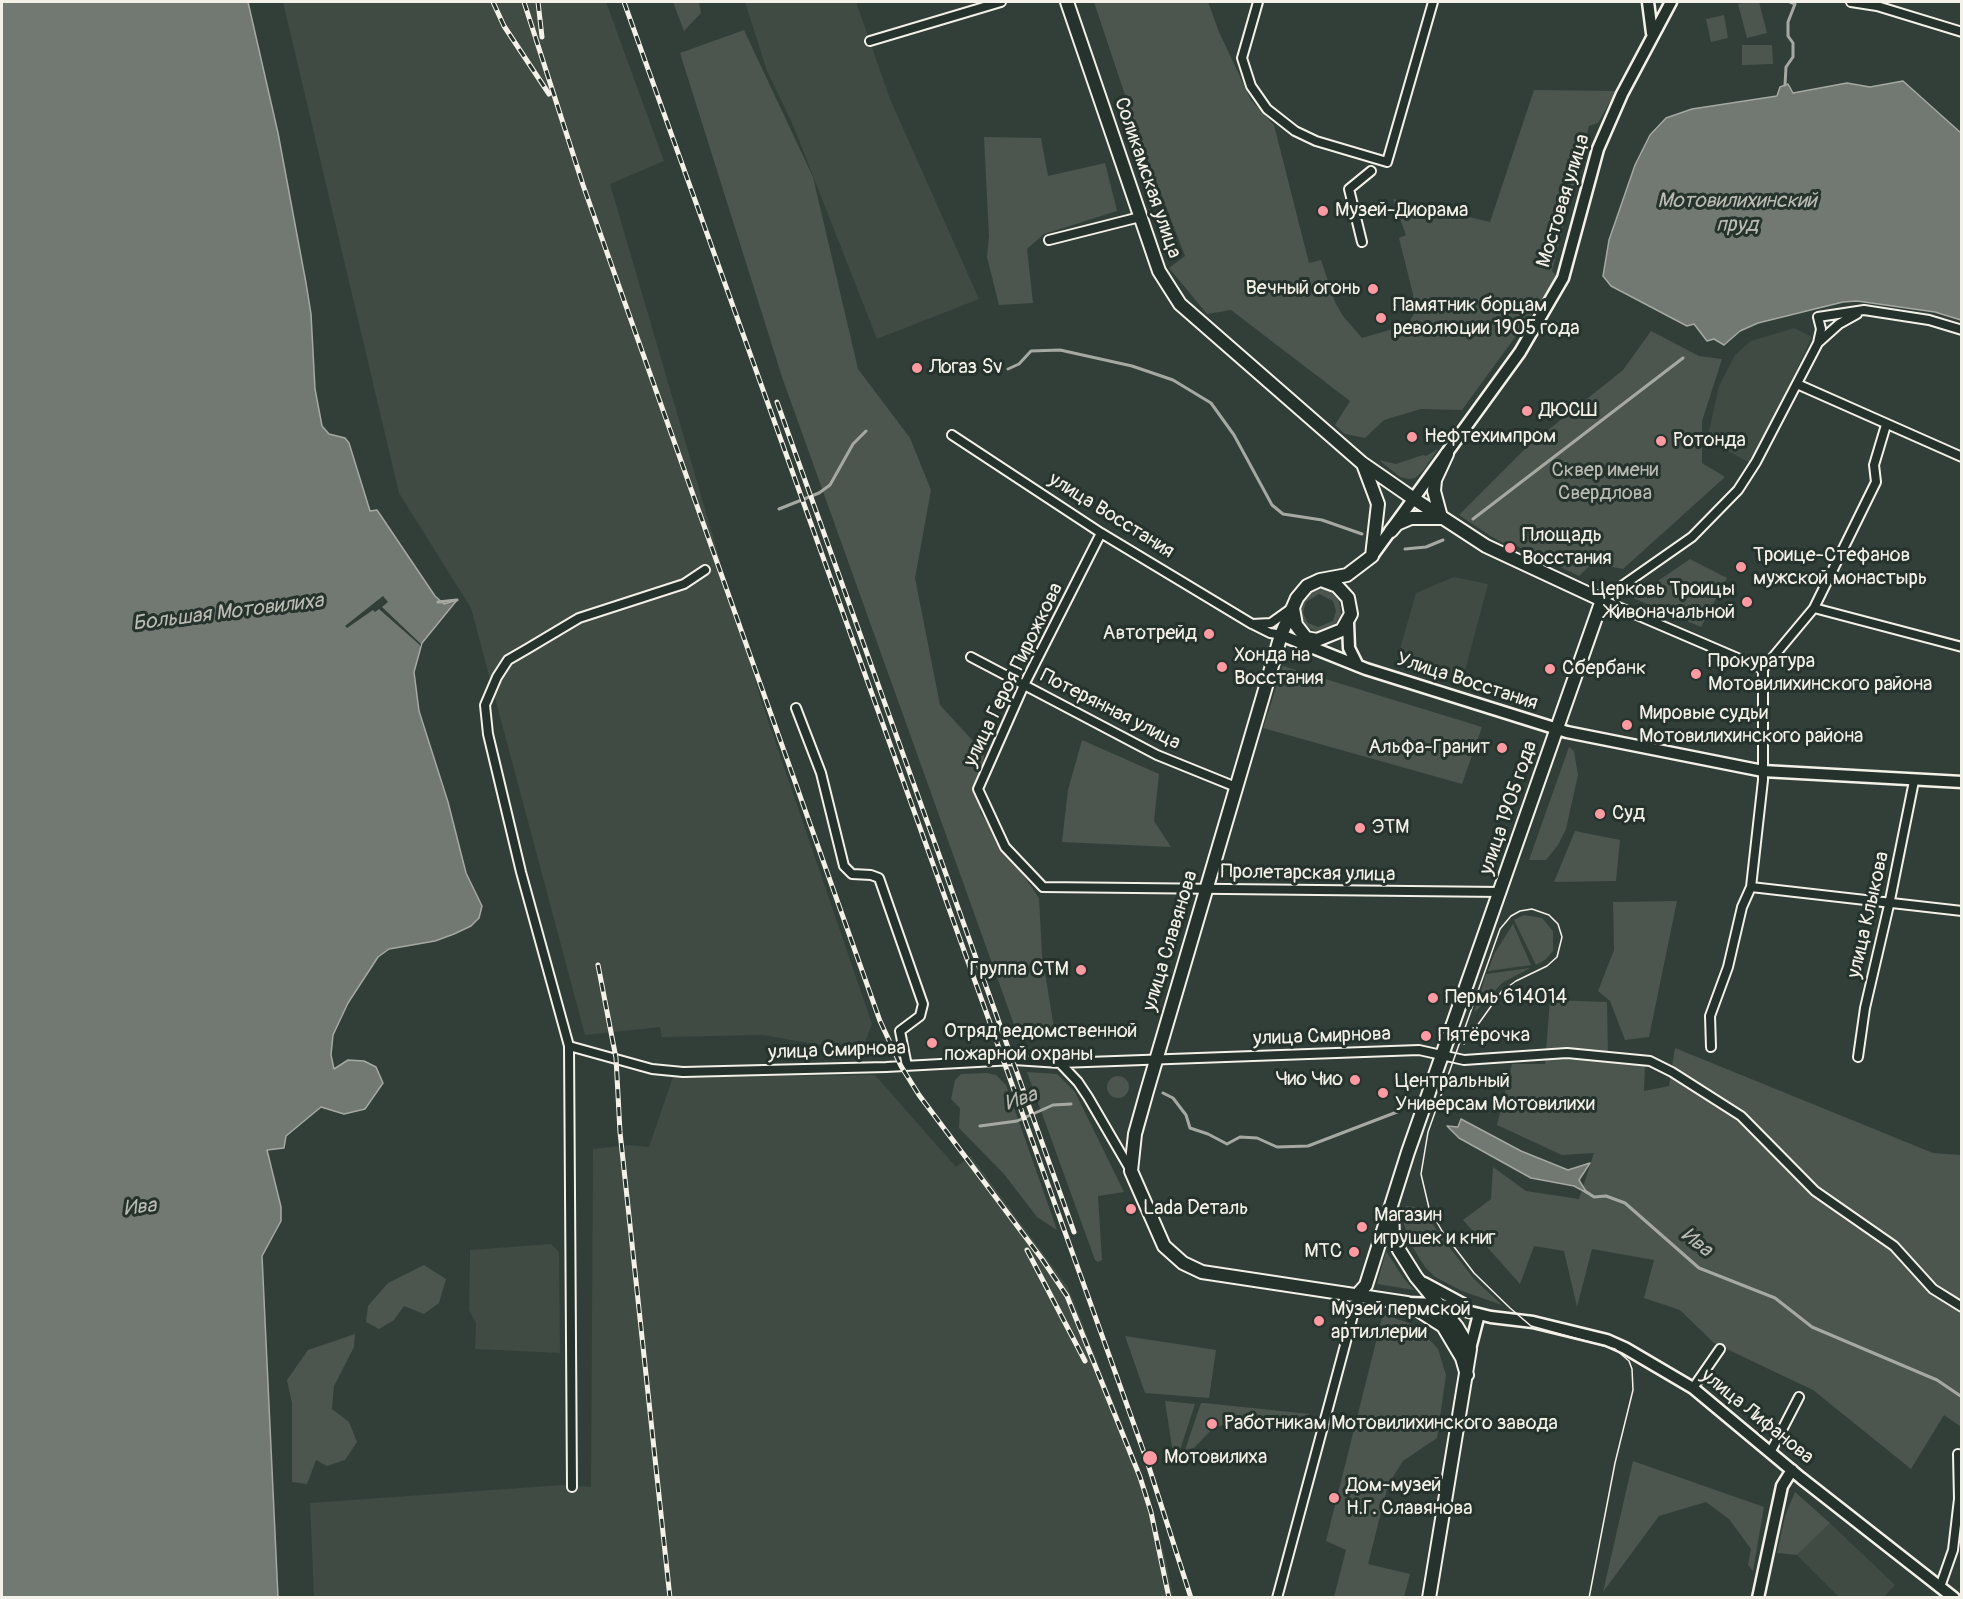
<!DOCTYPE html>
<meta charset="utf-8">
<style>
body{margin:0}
#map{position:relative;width:1963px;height:1599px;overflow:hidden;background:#323e38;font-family:Pangolin,sans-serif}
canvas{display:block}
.frame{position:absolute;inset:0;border:3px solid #f4f1e8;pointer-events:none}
</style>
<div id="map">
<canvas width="1963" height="1599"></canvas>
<div class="frame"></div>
</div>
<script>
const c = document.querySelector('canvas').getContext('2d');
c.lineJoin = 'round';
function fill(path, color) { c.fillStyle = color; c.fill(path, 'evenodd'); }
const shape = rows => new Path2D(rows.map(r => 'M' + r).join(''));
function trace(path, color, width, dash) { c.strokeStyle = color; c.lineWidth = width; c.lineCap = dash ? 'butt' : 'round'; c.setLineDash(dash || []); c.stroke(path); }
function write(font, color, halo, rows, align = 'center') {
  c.font = font + ' Pangolin,sans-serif'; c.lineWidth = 6; c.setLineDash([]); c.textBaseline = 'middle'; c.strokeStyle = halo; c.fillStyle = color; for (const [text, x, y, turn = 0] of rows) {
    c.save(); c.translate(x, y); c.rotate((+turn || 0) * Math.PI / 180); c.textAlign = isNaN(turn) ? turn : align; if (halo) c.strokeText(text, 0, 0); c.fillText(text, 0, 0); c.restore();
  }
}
fill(shape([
 [283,2,606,2,664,161,610,184,760,697,872,1024,861,1052,763,1035,662,1037,660,1027,585,1035,471,608,399,493],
 [745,2,856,2,890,99,979,299,877,339,793,125,767,71],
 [1794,328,1812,337,1752,464,1707,440,1719,386,1735,355,1751,341],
 [1454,577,1488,584,1462,682,1396,663,1416,593],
 [875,1075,956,1167,971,1156,1068,1287,1141,1472,1166,1560,1173,1597,314,1597,310,1503,562,1485,591,1487,593,1149,629,1145,649,1147,673,1077],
 [551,1244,559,1252,560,1353,475,1349,476,1323,469,1310,470,1250],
 [1830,1523,1895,1585,1884,1597,1839,1597,1797,1555]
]), '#404b44');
fill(shape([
 [673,2,699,2,701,13,684,31],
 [1094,2,1208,2,1219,32,1251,100,1274,125,1309,263,1321,260,1335,302,1343,316,1362,338,1407,325,1414,314,1413,294,1399,238,1406,235,1393,199,1490,222,1534,90,1616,91,1598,123,1589,126,1552,271,1557,276,1553,285,1462,410,1421,409,1384,420,1365,438,1345,434,1335,425,1350,401,1231,310,1207,314,1169,268,1185,256,1139,137],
 [1749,2,1759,2,1767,33,1747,38,1738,4],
 [1724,15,1728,38,1711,42,1706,19],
 [744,30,813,177,858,369,910,438,931,490,915,578,940,705,984,753,980,812,1039,898,1042,955,1055,1034,1017,1033,782,377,680,53],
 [1742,45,1772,45,1773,64,1742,65],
 [984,137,1041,138,1048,176,1105,163,1117,211,1044,234,1027,249,1033,303,999,305,987,257,989,236],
 [1651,331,1699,356,1722,359,1702,421,1702,463,1725,477,1623,569,1593,563,1579,576,1506,541,1503,543,1489,535,1459,515,1527,447,1623,370],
 [1438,449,1423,471,1415,478,1409,479,1400,477,1379,460,1396,464,1423,455,1426,456],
 [1690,559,1727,578,1701,627,1633,598],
 [1323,589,1330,591,1339,601,1341,614,1334,626,1328,630,1315,631,1309,628,1300,617,1301,603,1310,592],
 [1319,594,1333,601,1336,611,1333,621,1318,627,1308,623,1303,613,1306,602],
 [1283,666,1482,727,1462,784,1263,728],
 [1082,740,1159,774,1154,821,1171,847,1062,842,1068,790],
 [1569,747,1574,751,1578,775,1566,829,1558,845,1546,860,1529,860],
 [1575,831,1620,840,1616,881,1554,882],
 [1677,901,1649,1037,1625,1040,1610,1001,1598,991,1614,950,1613,902],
 [1524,915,1542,918,1553,931,1553,951,1545,960,1536,965,1514,920],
 [1513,924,1531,965,1488,971,1494,954],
 [1530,968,1502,983,1474,1013,1486,974],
 [1550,1000,1607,1002,1608,1060,1645,1064,1644,1091,1669,1086,1675,1048,1933,1153,1961,1155,1961,1427,1944,1415,1911,1469,1813,1390,1714,1343,1680,1310,1644,1298,1654,1260,1592,1249,1577,1307,1564,1251,1534,1246,1520,1284,1463,1220,1491,1199,1493,1167,1526,1191,1579,1199,1594,1153,1562,1155,1497,1125,1512,1064,1545,1064],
 [1027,1072,1057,1074,1075,1092,1124,1192,1098,1196,1102,1260,1098,1262,1095,1260],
 [987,1073,996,1075,1006,1085,1057,1230,1037,1217,1004,1174,959,1128,960,1108,951,1099,955,1080,961,1074],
 '1107 1087a11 11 0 1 1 22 0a11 11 0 1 1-22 0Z',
 [1406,1206,1424,1208,1437,1231,1474,1279,1502,1305,1462,1291,1435,1277,1425,1267,1410,1243,1404,1224],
 [1386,1251,1404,1279,1414,1290,1377,1284],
 [424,1265,446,1279,439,1303,424,1314,404,1306,394,1320,379,1329,366,1322,368,1306,388,1283],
 [1383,1314,1417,1326,1438,1349,1446,1375,1437,1438,1403,1461,1388,1485,1368,1564,1410,1574,1404,1597,1334,1597,1346,1550,1326,1541],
 [355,1334,354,1347,334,1386,332,1409,349,1422,357,1442,345,1460,327,1466,316,1460,307,1484,292,1482,292,1403,287,1380,308,1350],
 [1125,1336,1216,1350,1209,1398,1145,1393],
 [1165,1401,1195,1404,1179,1453,1173,1454],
 [1201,1403,1204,1403,1310,1414,1275,1426,1227,1424,1213,1428,1194,1448,1185,1450],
 [1633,1461,1764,1507,1753,1571,1748,1565,1751,1549,1729,1519,1706,1502,1659,1516,1603,1592],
 [1795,1492,1830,1523,1797,1555,1777,1553,1785,1516]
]), '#4c564f');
const water = shape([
 [2,2,248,2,278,133,306,283,311,314,315,389,322,426,329,434,345,438,349,443,370,511,377,510,435,596,444,604,457,600,422,643,414,672,419,711,448,802,466,873,482,906,479,918,471,926,454,934,435,941,389,949,378,957,348,1003,333,1035,331,1055,334,1069,348,1060,364,1061,376,1067,383,1083,365,1109,344,1114,321,1107,286,1136,284,1148,267,1150,281,1207,281,1221,262,1256,278,1597,2,1598,2,2],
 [1903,81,1961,133,1961,320,1935,312,1857,301,1843,302,1758,323,1740,331,1724,345,1714,339,1707,341,1694,324,1687,326,1611,286,1603,276,1609,240,1635,165,1650,135,1666,118,1692,109,1777,96,1780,87,1788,84,1793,93,1847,83,1870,87,1903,81],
 [1461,1119,1521,1151,1568,1170,1590,1163,1579,1180,1587,1193,1574,1186,1531,1178,1459,1138,1447,1126,1458,1127,1461,1119]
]);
fill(water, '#727972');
trace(water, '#a6a9a1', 1.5);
fill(shape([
 [383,596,388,602,382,607,421,644,421,646,379,609,375,612,373,610,347,628,345,626]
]), '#323e38');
trace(shape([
 [1785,85,1786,67,1793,57,1793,43,1788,36,1788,22,1795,4,1790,2],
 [1008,369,1019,364,1031,351,1060,350,1132,366,1173,380,1211,403,1234,435,1272,505,1283,514,1322,520,1362,534],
 [779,509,819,493,830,485,853,444,866,431],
 [1473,519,1683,358],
 [1405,549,1426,547,1443,540],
 [438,602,457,600],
 [1163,1093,1173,1098,1186,1115,1190,1128,1208,1134,1227,1144,1240,1137,1257,1138,1277,1147,1308,1146,1397,1112],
 [980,1126,1017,1121,1053,1105,1071,1104],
 [1585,1191,1594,1197,1606,1196,1625,1203,1699,1268,1775,1298,1812,1327,1937,1380,1962,1397]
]), '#a6a9a1', 3);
const street = shape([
 [1258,2,1242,58,1251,86,1267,109,1295,131,1316,141,1387,162,1433,2],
 [1851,2,1877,6,1962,32],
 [870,41,1001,2],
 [1049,240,1140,217],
 [1362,242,1349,189,1371,171],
 [1819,342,1839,324,1857,314],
 [1797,384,1962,457],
 [952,435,1101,533,1252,624,1270,633,1283,635],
 [1101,533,1024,685,978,789,1005,847,1043,887,1501,892],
 [1602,600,1692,537,1738,490,1756,462,1818,343,1821,329,1818,317,1864,310,1929,320,1962,330],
 [1602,600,1763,669],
 [1814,608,1962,647],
 [1252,624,1271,623,1292,608],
 [971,657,1157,755,1236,787],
 [796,708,821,773,844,866,852,874,871,875,879,878,923,1004,920,1016,900,1031,907,1066],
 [1751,887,1962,911],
 [569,1046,652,1069,683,1072,886,1067,1014,1060,1060,1063,1419,1050,1464,1060,1567,1053,1650,1061,1672,1072,1741,1116,1815,1191,1894,1246,1933,1289,1962,1307],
 [1711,1047,1710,1016,1728,967,1742,907,1751,887,1763,780,1763,669,1814,608,1876,482,1874,465,1886,425],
 [1858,1057,1865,1008,1889,905,1914,781],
 [1060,1063,1078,1082,1088,1097,1130,1169],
 [1693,1388,1720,1349],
 [1771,1451,1799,1397],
 [572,1487,569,1046,521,872,488,734,485,705,497,677,508,660,527,649,579,618,684,584,705,570],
 [1940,1587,1953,1550,1959,1499,1958,1454],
 [1277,1598,1359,1293]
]);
const secondary = shape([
 [1648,2,1652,33],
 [1372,556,1520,352,1563,278,1598,149,1622,94,1671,2],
 [1348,623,1349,648,1358,666],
 [1281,635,1366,669,1567,732,1763,771,1962,782],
 [1424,1283,1463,1304],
 [1407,1303,1438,1304,1491,1317,1533,1322,1607,1340,1625,1348,1693,1388,1801,1478,1954,1598],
 [1470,1349,1479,1314],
 [1758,1598,1782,1486,1792,1470]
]);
const primary = shape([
 [1067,2,1159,271,1180,304,1362,463,1414,499,1486,546,1602,600,1408,1152,1366,1285,1359,1293],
 [1363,464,1378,504,1372,556,1347,575,1320,580,1307,586,1297,598,1281,635,1147,1091,1135,1134,1131,1171,1164,1246,1183,1263,1202,1272,1407,1303,1443,1326,1462,1358,1467,1375],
 [1441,517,1434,491,1435,480,1447,454],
 [1391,531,1397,524,1411,518,1441,518],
 [1293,608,1296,625,1306,638,1317,640,1342,630,1351,614,1348,598,1337,586,1321,580],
 [1392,1210,1393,1235,1399,1250,1416,1277,1457,1327,1470,1349,1429,1598]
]);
trace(street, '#f4f1e8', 12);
trace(secondary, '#f4f1e8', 15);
trace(primary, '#f4f1e8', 16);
trace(street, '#26332d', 8);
trace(secondary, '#26332d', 10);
trace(primary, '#26332d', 12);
trace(shape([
 [1464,1044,1502,991,1516,981,1547,966,1557,957,1562,937,1558,924,1549,915,1532,909,1520,911,1511,916,1500,929,1428,1132,1421,1174,1429,1208,1442,1231,1474,1273,1510,1308,1531,1326,1615,1349,1629,1361,1632,1369,1633,1390,1615,1463,1589,1598]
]), '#f4f1e8', 1.5);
const rail = shape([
 [493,2,504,26,549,94],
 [524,2,583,185,880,1021,901,1066,919,1095,1042,1259,1067,1296,1140,1477,1151,1512,1169,1598],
 [538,2,542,37],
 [624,2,1147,1461,1191,1598],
 [777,402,1074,1232],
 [598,965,616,1058,620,1132,670,1598],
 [1027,1250,1085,1361]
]);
trace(rail, '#f4f1e8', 5);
trace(rail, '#26332d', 3, [9]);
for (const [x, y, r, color] of [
 [1323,211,6,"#ff9aa2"],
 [1373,289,6,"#ff9aa2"],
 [1381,318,6,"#ff9aa2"],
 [917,368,6,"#ff9aa2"],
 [1527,411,6,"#ff9aa2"],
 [1412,437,6,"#ff9aa2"],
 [1661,441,6,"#ff9aa2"],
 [1510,548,6,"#ff9aa2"],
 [1741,567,6,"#ff9aa2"],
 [1747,602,6,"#ff9aa2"],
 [1209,634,6,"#ff9aa2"],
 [1222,667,6,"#ff9aa2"],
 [1550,669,6,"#ff9aa2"],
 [1696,674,6,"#ff9aa2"],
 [1627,725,6,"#ff9aa2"],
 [1502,748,6,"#ff9aa2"],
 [1600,814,6,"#ff9aa2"],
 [1360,828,6,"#ff9aa2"],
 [1081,970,6,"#ff9aa2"],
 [1433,998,6,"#ff9aa2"],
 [1426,1036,6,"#ff9aa2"],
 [932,1043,6,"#ff9aa2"],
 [1355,1080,6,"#ff9aa2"],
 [1383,1093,6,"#ff9aa2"],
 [1131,1209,6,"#ff9aa2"],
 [1362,1227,6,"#ff9aa2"],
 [1354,1252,6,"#ff9aa2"],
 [1319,1321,6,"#ff9aa2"],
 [1212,1424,6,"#ff9aa2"],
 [1150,1458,8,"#ff9aa2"],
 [1334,1498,6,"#ff9aa2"]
]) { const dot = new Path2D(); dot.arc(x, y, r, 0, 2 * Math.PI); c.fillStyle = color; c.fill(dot); trace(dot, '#26332d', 2); }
write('20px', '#f4f1e8', '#26332d', [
 ["Соликамская улица",1147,178,71],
 ["Мостовая улица",1564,201,-73],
 ["улица Восстания",1111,516,32],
 ["улица Героя Пирожкова",1014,675,-64],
 ["Улица Восстания",1467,682,18],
 ["Потерянная улица",1110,710,27],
 ["улица 1905 года",1509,808,-71],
 ["Пролетарская улица",1308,874,1],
 ["улица Клыкова",1869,915,-77],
 ["улица Славянова",1171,941,-73],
 ["улица Смирнова",1322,1037,-2],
 ["улица Смирнова",837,1051,-2],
 ["улица Лифанова",1757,1417,39]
]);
write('20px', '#f4f1e8', '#26332d', [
 ["Музей-Диорама",1335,211],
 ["Вечный огонь",1361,289,"right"],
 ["Памятник борцам",1393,306],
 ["революции 1905 года",1393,329],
 ["Логаз Sv",929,368],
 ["ДЮСШ",1539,411],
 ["Нефтехимпром",1424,437],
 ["Ротонда",1673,441],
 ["Площадь",1522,536],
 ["Восстания",1522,559],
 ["Троице-Стефанов",1753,556],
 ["мужской монастырь",1753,579],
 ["Церковь Троицы",1735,590,"right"],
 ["Живоначальной",1735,613,"right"],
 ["Автотрейд",1197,634,"right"],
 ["Хонда на",1234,656],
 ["Восстания",1234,679],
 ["Прокуратура",1708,662],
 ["Мотовилихинского района",1708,685],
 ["Сбербанк",1562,669],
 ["Мировые судьи",1639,714],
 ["Мотовилихинского района",1639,737],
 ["Альфа-Гранит",1490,748,"right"],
 ["Суд",1612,814],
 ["ЭТМ",1372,828],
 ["Группа СТМ",1069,970,"right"],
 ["Пермь 614014",1445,998],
 ["Отряд ведомственной",944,1032],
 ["пожарной охраны",944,1055],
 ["Пятёрочка",1438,1036],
 ["Чио Чио",1343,1080,"right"],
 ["Центральный",1395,1082],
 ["Универсам Мотовилихи",1395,1105],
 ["Lada Dеталь",1143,1209],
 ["Магазин",1374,1216],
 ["игрушек и книг",1374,1239],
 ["МТС",1342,1252,"right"],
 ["Музей пермской",1331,1310],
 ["артиллерии",1331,1333],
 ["Работникам Мотовилихинского завода",1224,1424],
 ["Мотовилиха",1164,1458],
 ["Дом-музей",1346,1486],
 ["Н.Г. Славянова",1346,1509]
], 'left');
write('20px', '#b9bbb2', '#26332d', [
 ["Сквер имени",1605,471],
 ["Свердлова",1605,494]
]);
write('italic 21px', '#babbb3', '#26332d', [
 ["Мотовилихинский",1737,202],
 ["пруд",1737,226],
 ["Большая Мотовилиха",228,613,-7],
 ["Ива",1021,1100,-19],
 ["Ива",140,1208,-6],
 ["Ива",1696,1243,38]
]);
</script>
